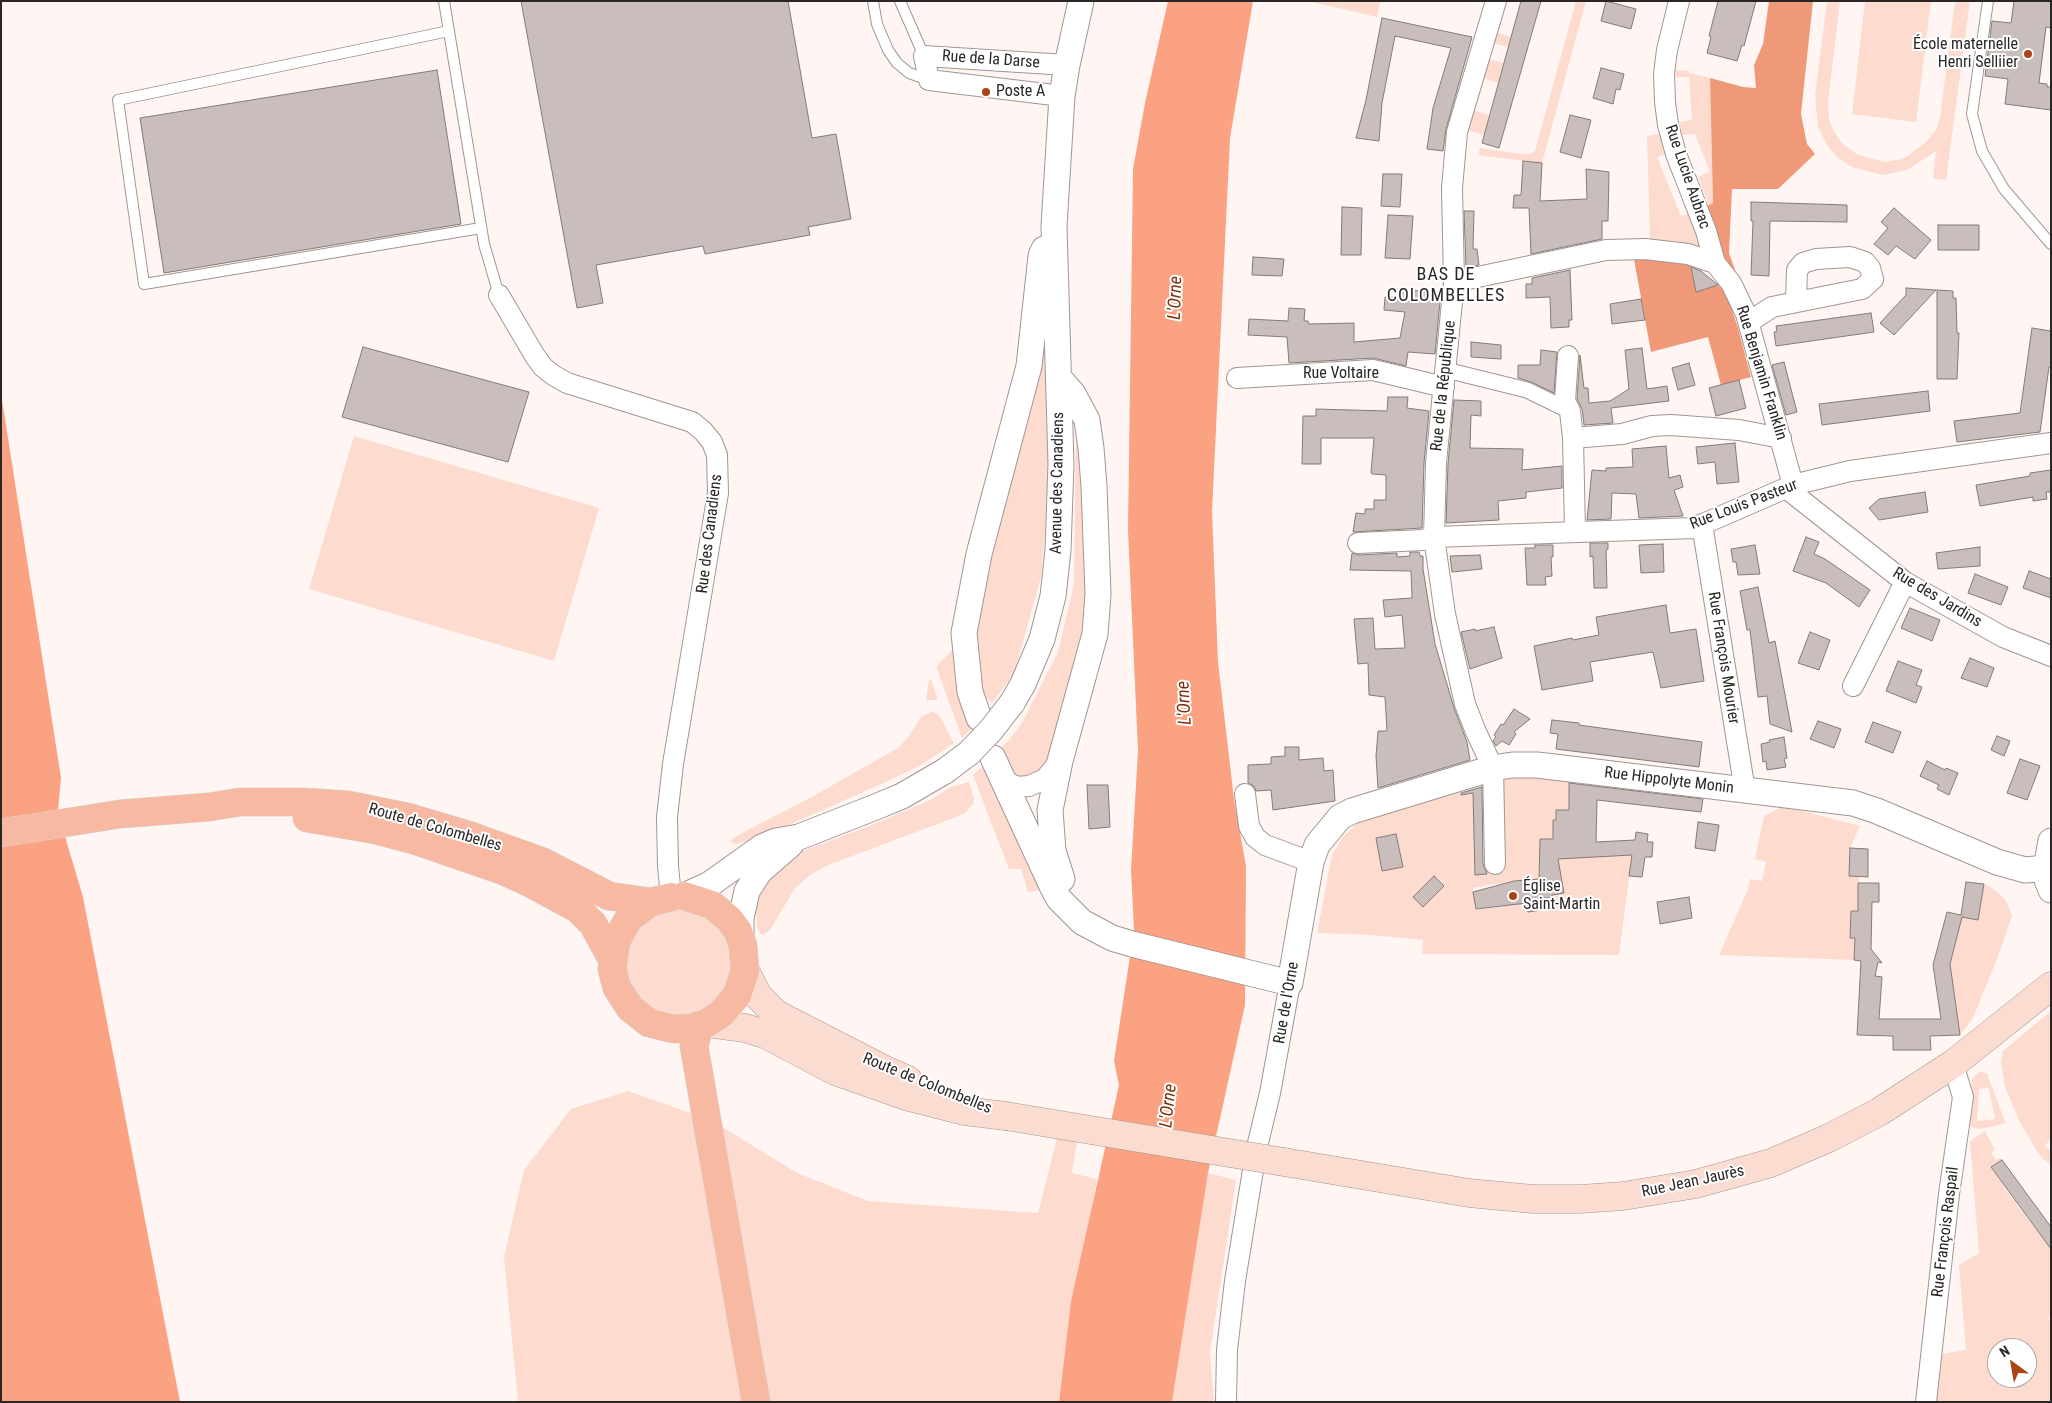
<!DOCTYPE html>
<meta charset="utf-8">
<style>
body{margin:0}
#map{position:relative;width:2052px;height:1403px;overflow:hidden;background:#fff6f3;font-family:"Roboto Condensed",sans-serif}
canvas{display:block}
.frame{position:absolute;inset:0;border:2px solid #2a2625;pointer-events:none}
.north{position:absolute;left:1987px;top:1338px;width:50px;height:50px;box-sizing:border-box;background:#fff;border:1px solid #aaa8a8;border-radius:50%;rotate:328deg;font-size:14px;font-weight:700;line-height:20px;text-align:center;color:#2a2625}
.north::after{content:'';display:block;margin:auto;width:18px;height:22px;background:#a94415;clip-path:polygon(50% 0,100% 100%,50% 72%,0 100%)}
</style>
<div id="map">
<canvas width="2052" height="1403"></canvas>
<div class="frame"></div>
<div class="north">N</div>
</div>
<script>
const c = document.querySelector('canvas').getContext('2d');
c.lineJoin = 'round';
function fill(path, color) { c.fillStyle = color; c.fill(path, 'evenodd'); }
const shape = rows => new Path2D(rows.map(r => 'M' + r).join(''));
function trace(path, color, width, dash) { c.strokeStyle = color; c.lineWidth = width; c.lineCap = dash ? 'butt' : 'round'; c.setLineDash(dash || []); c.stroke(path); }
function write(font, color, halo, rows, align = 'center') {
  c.font = font + ' "Roboto Condensed",sans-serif'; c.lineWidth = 4; c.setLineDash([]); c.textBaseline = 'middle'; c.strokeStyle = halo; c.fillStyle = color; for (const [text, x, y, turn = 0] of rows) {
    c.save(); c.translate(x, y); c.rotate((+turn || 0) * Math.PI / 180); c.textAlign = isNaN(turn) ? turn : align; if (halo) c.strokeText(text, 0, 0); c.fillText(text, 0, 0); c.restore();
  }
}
fill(shape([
 [1307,1,1380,1,1377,17],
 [1576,1,1586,1,1542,163,1478,155,1480,148,1523,154,1529,154,1535,151],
 [1827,1,1840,1,1828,103,1829,119,1833,130,1842,143,1858,155,1885,162,1902,159,1909,155,1926,142,1936,130,1940,118,1955,1,1970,1,1946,180,1933,178,1936,151,1907,170,1883,175,1852,167,1837,157,1827,145,1818,127,1815,96],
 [1865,1,1931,1,1916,122,1852,114],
 [1495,32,1511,37,1508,47,1492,43],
 [1488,59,1504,63,1498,83,1483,78],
 [1676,70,1689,71,1689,73,1710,78,1713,203,1709,205,1698,177,1710,172,1695,134,1682,135,1679,122,1692,120,1689,77,1676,77],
 [1473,110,1489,115,1484,135,1469,131],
 [1659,134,1664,136,1669,153,1657,157,1681,216,1693,212,1701,246,1700,249,1650,242,1647,136],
 [1043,319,1049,485,1041,577,1014,674,992,703,981,692,973,630],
 [1076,416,1082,428,1088,631,1054,754,1040,775,1019,781,997,752,1010,739,1023,721,1058,652,1074,584],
 [354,436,599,508,554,661,309,589],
 [951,651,954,651,967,718,971,729,962,738,937,669,937,666],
 [931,679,938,700,926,700,929,680],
 [932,711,940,716,954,743,921,765,888,781,764,836,737,844,732,843,731,840,740,834,806,800,898,748,909,736,921,717],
 [988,762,1040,890,1028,892,1021,869,1009,869,973,775],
 [1518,776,1569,780,1569,812,1565,810,1556,811,1557,820,1553,821,1553,839,1540,839,1540,858,1632,855,1619,955,1422,954,1423,940,1370,935,1317,933,1332,855,1342,838,1360,821,1459,788,1461,795,1473,793,1476,867,1487,864,1499,777],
 [1547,879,1564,893,1552,895,1551,898,1549,897,1539,899,1541,910,1528,912,1526,900,1505,906,1476,910,1473,888,1514,881],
 [969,782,974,798,973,804,964,814,826,866,810,875,795,888,770,930,763,935,760,933,757,927,756,914,759,894,764,877,792,855,872,825,930,800,951,787],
 [1784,806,1860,826,1850,848,1849,876,1859,876,1859,911,1851,911,1850,938,1855,938,1854,960,1719,955,1748,889,1750,879,1762,881,1766,862,1755,859,1764,816],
 [1984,884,1995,890,2006,901,2012,916,1997,959,1973,1018,1960,1035,1950,965,1961,917],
 [670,907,694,909,723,928,735,961,726,995,709,1012,663,1018,634,999,622,954,639,923],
 [2051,1011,2051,1138,2045,1146,2051,1151,2051,1165,2043,1159,2035,1148,2020,1122,2005,1087,2001,1062,2003,1051],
 [1981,1071,1987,1074,2005,1121,2004,1124,1980,1129,1967,1126,1972,1081,1973,1077],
 [1987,1088,1989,1089,1995,1119,1977,1121,1979,1089],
 [628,1091,713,1121,797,1173,868,1201,1038,1213,1057,1138,1081,1116,1072,1173,1097,1179,1088,1228,1071,1301,1059,1402,518,1402,504,1257,524,1170,571,1109],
 [1985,1131,1995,1150,1991,1153,1996,1160,2000,1158,2002,1160,1991,1167,2013,1200,2025,1193,2027,1196,2016,1204,2046,1242,2051,1239,2051,1315,2048,1318,2051,1320,2051,1402,1936,1402,1942,1354,1966,1350,1959,1265,1979,1253,1970,1141],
 [1997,1348,2027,1348,2027,1378,1997,1378],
 [1208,1173,1236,1180,1210,1352,1214,1402,1172,1402]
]), '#fedbcf');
fill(shape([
 [1769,1,1813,1,1801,114,1807,144,1815,154,1778,189,1732,189,1729,253,1744,295,1728,271,1705,207,1713,203,1710,78,1743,87,1756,88,1754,65,1763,44],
 [1633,254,1689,260,1696,292,1718,285,1726,292,1738,328,1751,377,1721,385,1708,337,1651,352]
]), '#f09978');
fill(shape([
 [1168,1,1253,1,1230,138,1212,512,1218,662,1234,799,1246,866,1245,1005,1208,1173,1172,1402,1059,1402,1071,1301,1119,1085,1114,1061,1134,930,1131,870,1138,751,1128,530,1133,169,1145,103],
 [1,393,61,778,58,810,61,823,83,897,180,1402,1,1402]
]), '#faa281');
const building = shape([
 [521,1,788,1,812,138,836,134,851,219,808,227,810,235,705,254,703,246,596,265,603,303,577,308,521,1],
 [1521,1,1541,1,1499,148,1482,143,1521,1],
 [1606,1,1636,9,1631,29,1601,21,1606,1],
 [1718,1,1756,1,1744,46,1742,45,1737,61,1707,53,1711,37,1709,36,1718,1],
 [2014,1,2051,1,2051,28,2046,27,2039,83,2047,84,2047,87,2051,87,2051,110,2005,104,2008,79,1985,76,1992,21,2011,23,2014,1],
 [1382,18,1472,37,1446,129,1443,151,1427,149,1433,108,1451,48,1395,36,1382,103,1379,141,1356,138,1366,100,1382,18],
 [1601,68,1624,74,1620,90,1616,89,1613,104,1593,98,1601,68],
 [437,70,461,224,164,273,140,118,437,70],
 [1570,115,1591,120,1581,158,1560,152,1570,115],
 [1523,161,1542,163,1540,201,1587,199,1586,169,1609,172,1608,221,1602,221,1602,239,1531,254,1529,208,1513,208,1514,195,1521,195,1523,161],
 [1383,174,1402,174,1400,207,1381,206,1383,174],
 [1751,202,1847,205,1847,222,1770,221,1769,276,1751,275,1753,221,1751,221,1751,202],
 [1342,207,1362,208,1361,255,1341,255,1342,207],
 [1894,208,1931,240,1915,259,1896,246,1888,255,1874,244,1888,228,1881,222,1894,208],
 [1464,211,1474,211,1473,249,1477,249,1479,265,1466,267,1464,211],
 [1388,215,1413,216,1410,259,1385,258,1388,215],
 [1938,225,1979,225,1979,250,1938,250,1938,225],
 [1253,257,1284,259,1282,276,1252,275,1253,257],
 [1691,267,1701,271,1718,285,1696,292,1691,267],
 [1570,270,1572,320,1569,320,1569,327,1551,328,1550,297,1526,298,1526,284,1532,284,1532,278,1570,270],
 [1906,288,1936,290,1894,335,1880,323,1906,295,1906,288],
 [1401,290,1441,292,1435,354,1408,352,1406,366,1373,358,1289,363,1287,337,1248,335,1249,319,1288,321,1289,308,1305,309,1304,321,1308,321,1309,324,1354,323,1354,342,1400,338,1405,312,1384,310,1385,297,1401,297,1401,290],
 [1937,290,1953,291,1953,298,1956,298,1957,333,1959,333,1957,379,1937,379,1937,290],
 [1641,299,1645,320,1612,324,1610,304,1641,299],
 [1871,313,1874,332,1776,346,1774,332,1777,331,1776,326,1871,313],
 [2032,328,2051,331,2051,367,2049,367,2040,432,1957,442,1954,421,2020,413,2032,328],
 [1471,342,1501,345,1501,359,1471,357,1471,342],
 [363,347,529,392,508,462,342,417,363,347],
 [1642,348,1647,389,1667,386,1669,401,1611,408,1613,423,1584,425,1582,409,1577,399,1580,355,1584,388,1588,388,1589,403,1610,401,1629,389,1625,350,1642,348],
 [1541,350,1557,352,1554,393,1531,382,1518,378,1518,365,1540,365,1541,350],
 [1784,362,1797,412,1786,415,1772,365,1784,362],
 [1689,363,1695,385,1678,390,1672,368,1689,363],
 [1739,380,1746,408,1716,416,1709,388,1739,380],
 [1928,391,1930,411,1822,425,1819,404,1928,391],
 [1388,397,1408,397,1407,408,1429,411,1424,463,1422,528,1353,532,1356,513,1365,514,1365,509,1374,509,1374,500,1386,500,1386,475,1372,474,1371,472,1374,438,1321,438,1321,464,1302,464,1303,416,1316,416,1316,409,1387,411,1388,397],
 [1454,400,1481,401,1481,416,1471,415,1470,448,1523,449,1522,470,1562,466,1562,488,1526,492,1526,498,1498,501,1499,520,1446,523,1448,464,1454,400],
 [1735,443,1739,482,1717,484,1715,462,1698,464,1696,447,1735,443],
 [1666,446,1669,478,1680,475,1683,487,1674,490,1683,516,1639,518,1636,494,1612,493,1611,519,1587,520,1592,470,1606,471,1606,468,1633,467,1632,449,1666,446],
 [2051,470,2051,492,2046,492,2047,499,2033,501,2033,497,1980,506,1976,485,2030,476,2030,473,2051,470],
 [1925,492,1928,512,1879,520,1869,508,1879,499,1925,492],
 [1806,537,1819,542,1814,554,1825,559,1870,590,1859,607,1826,583,1793,571,1806,537],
 [1590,543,1608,543,1608,549,1606,550,1607,588,1594,588,1593,556,1590,557,1590,543],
 [1663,544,1664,572,1641,573,1639,545,1663,544],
 [1535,545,1553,545,1553,557,1551,557,1552,576,1545,577,1546,585,1527,585,1525,548,1535,548,1535,545],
 [1755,545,1760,574,1738,575,1736,562,1733,562,1731,549,1755,545],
 [1980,547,1980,566,1938,569,1936,553,1980,547],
 [1410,552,1419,552,1420,556,1423,556,1423,569,1435,644,1454,708,1467,742,1470,760,1378,788,1376,756,1378,731,1387,731,1385,697,1369,695,1368,663,1358,664,1354,619,1373,618,1375,649,1405,648,1402,615,1385,617,1383,600,1412,598,1411,571,1350,570,1352,553,1359,555,1397,553,1397,557,1410,556,1410,552],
 [1480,555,1482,569,1452,572,1450,556,1480,555],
 [2029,571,2051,579,2051,598,2023,588,2029,571],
 [1975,574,2008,587,2001,605,1968,593,1975,574],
 [1758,587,1769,643,1775,641,1792,732,1770,724,1767,696,1758,697,1750,630,1747,630,1740,591,1758,587],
 [1666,605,1670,633,1696,629,1704,681,1661,688,1653,652,1590,662,1593,681,1542,690,1534,646,1572,638,1573,640,1599,635,1596,617,1666,605],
 [1910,608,1940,620,1932,641,1901,628,1910,608],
 [1494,627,1502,658,1470,669,1461,632,1475,629,1475,631,1494,627],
 [1810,632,1830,640,1819,670,1798,663,1810,632],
 [1970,658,1994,668,1987,687,1961,678,1970,658],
 [1898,661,1922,670,1916,685,1922,687,1916,703,1886,691,1898,661],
 [1514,709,1530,719,1514,732,1516,734,1509,745,1502,741,1496,746,1493,741,1496,737,1494,735,1501,724,1503,725,1514,709],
 [1552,720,1579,723,1579,725,1702,742,1699,767,1556,749,1558,734,1550,733,1552,720],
 [1818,721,1841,729,1834,748,1810,739,1818,721],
 [1873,722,1901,732,1893,753,1865,742,1873,722],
 [1997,736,2010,741,2004,756,1991,750,1997,736],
 [1784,737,1787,758,1784,759,1786,767,1767,770,1766,761,1763,762,1761,744,1770,742,1769,740,1784,737],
 [1285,747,1299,747,1299,760,1323,758,1324,771,1333,770,1335,801,1273,810,1271,790,1256,791,1254,786,1248,783,1248,765,1271,764,1271,757,1285,756,1285,747],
 [2020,759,2040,766,2027,800,2007,793,2020,759],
 [1927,761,1945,770,1946,768,1958,773,1949,795,1937,789,1939,785,1920,776,1927,761],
 [1569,783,1703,799,1701,812,1597,800,1596,842,1635,840,1636,832,1648,834,1647,842,1653,842,1652,857,1645,857,1642,877,1629,876,1632,855,1558,859,1564,893,1552,895,1552,898,1539,898,1541,910,1528,912,1527,903,1476,909,1473,892,1514,881,1539,879,1540,839,1553,839,1553,820,1556,820,1556,810,1569,810,1569,783],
 [1087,785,1108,785,1110,827,1089,829,1087,785],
 [1482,787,1483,864,1487,874,1475,875,1473,793,1461,795,1461,793,1482,787],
 [1698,822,1719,825,1715,851,1695,848,1698,822],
 [1396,834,1403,867,1382,871,1376,838,1396,834],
 [1850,848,1868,849,1868,877,1849,876,1850,848],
 [1434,876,1444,886,1423,907,1413,897,1434,876],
 [1966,882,1984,884,1978,920,1962,917,1950,964,1960,1035,1930,1036,1931,1050,1893,1050,1893,1036,1857,1035,1861,961,1854,960,1855,938,1850,938,1851,911,1858,911,1858,883,1879,883,1879,902,1872,902,1871,949,1882,963,1878,962,1875,976,1882,977,1879,1019,1941,1019,1933,965,1947,912,1961,915,1966,882],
 [1689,897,1692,918,1660,924,1657,902,1689,897],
 [2002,1160,2051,1227,2051,1249,1991,1167,2002,1160]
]);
fill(building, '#c9bebb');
trace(building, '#847a77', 1);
const service = shape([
 [444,1,484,244,499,295],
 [873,1,877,24,888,50,897,63,909,73,929,80],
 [900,1,924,56],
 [1988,1,1972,114,1982,151,2004,189,2051,244],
 [449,31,118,100,144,284,481,228]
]);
const pedestrian = shape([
 [1446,370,1527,390,1570,411]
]);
const minor = shape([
 [1679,1,1667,50,1664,74,1665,102,1668,125,1676,154,1706,231,1715,263],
 [1062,96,929,80,924,56,1067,65],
 [1454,282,1606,250,1645,249,1688,254,1715,263,1731,283,1746,314,1793,485],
 [499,295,535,356,543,367,553,375,567,383,692,422,703,431,712,442,717,455,718,493,673,764,667,817,668,866,671,897],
 [1749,322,1772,307,1862,289,1873,279,1870,268,1865,262,1850,257,1816,259,1803,263,1797,270,1796,301],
 [1568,356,1565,401,1570,411,1573,438,1575,532],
 [1237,378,1373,370,1444,387],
 [1573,438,1622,434,1652,426,1671,425,1739,430,1781,438],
 [1786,488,1905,582,2003,637,2051,656],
 [1702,524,1745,791],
 [1358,543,1423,540,1434,537,1694,528,1793,485,1850,471,2051,443],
 [1853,686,1905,582],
 [1002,779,1017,787,1029,786,1045,779,1060,761],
 [1245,794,1249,826,1255,837,1265,845,1311,862],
 [1495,864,1493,768,1476,732,1465,704,1445,614,1434,537,1436,463,1454,282,1452,188,1457,132,1496,1],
 [1258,1143,1270,1093,1290,983],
 [1226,1402,1227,1350,1235,1281,1253,1170],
 [1926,1402,1949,1194,1963,1097,1953,1064]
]);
const tertiary = shape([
 [1059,378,1073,394,1087,420,1091,448,1094,486,1098,594,1095,634,1060,761,1050,810,1053,851,1062,879],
 [1012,703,1023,684,1042,639,1053,596,1058,550,1061,464,1054,226,1062,96,1067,65,1081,1],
 [979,718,970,692,964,633,979,554,1029,366,1041,256,1044,249],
 [993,758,1052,886,1059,899,1082,922,1112,938,1132,944,1290,983,1311,862,1317,845,1340,817,1352,811,1493,768,1512,765,1537,765,1853,803,1877,811,1997,862,2025,870,2046,868],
 [2051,841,2046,868,2047,880,2051,890],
 [684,896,710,884,762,847,776,841,799,837,878,806,902,796,945,771],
 [741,938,741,918,747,891,760,871,791,844]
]);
const secondary = shape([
 [745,971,758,996,776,1014,883,1069,908,1080],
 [707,1023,745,1028,765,1034,835,1071,909,1097,964,1111,1006,1116],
 [1284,1162,1469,1193,1533,1199,1581,1199,1623,1196,1696,1184,1771,1163,1829,1138,1879,1112,1953,1064,2051,986]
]);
const primary = shape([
 [307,818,376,830,417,841,504,871,530,883,578,909,593,924,612,959],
 [1,833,120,814,209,807,240,802,303,802,348,805,407,817,468,835,543,862,609,896,651,902],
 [671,897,651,902,629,918,616,941,612,969,617,988,630,1008,649,1023,673,1029,691,1028,707,1023,721,1014,737,995,745,971,743,946,738,931,729,919,712,905,684,896],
 [700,1025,694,1046,756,1402]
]);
trace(service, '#a09692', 12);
trace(pedestrian, '#a09692', 17);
trace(minor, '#a09692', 22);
trace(tertiary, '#a09692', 27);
trace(secondary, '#a09692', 29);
trace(primary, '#d4d4d3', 29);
trace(service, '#fff', 10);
trace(pedestrian, '#fff', 15);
trace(minor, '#fff', 20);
trace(tertiary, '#fff', 25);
trace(secondary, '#fbdcd0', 28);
trace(primary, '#f7b9a1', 28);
const tertiaryBridge = shape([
 [945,771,969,753,991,730,1012,703]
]);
const secondaryBridge = shape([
 [1006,1116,1284,1162]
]);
trace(tertiaryBridge, '#a09692', 27, []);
trace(secondaryBridge, '#a09692', 29, []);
trace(tertiaryBridge, '#fff', 25);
trace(secondaryBridge, '#fbdcd0', 28);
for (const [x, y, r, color] of [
 [2028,54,5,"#a94415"],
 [986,92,5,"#a94415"],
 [1513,896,5,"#a94415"]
]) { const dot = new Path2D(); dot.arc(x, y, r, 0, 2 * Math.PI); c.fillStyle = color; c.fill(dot); trace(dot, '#fff', 2); }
write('16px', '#2a2625', '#fff', [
 ["École maternelle",2018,45,"right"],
 ["Henri Selliier",2018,63,"right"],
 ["Poste A",996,92],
 ["Église",1523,887],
 ["Saint-Martin",1523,905]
], 'left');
write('16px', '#2a2625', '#fff', [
 ["Rue de la Darse",991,60,4],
 ["Rue Lucie Aubrac",1687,177,71],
 ["Rue Benjamin Franklin",1761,373,73],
 ["Rue Voltaire",1341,374],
 ["Rue de la République",1444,386,-84],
 ["Avenue des Canadiens",1058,483,-89],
 ["Rue Louis Pasteur",1744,505,-21],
 ["Rue des Canadiens",710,534,-83],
 ["Rue des Jardins",1937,598,31],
 ["Rue François Mourier",1723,658,81],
 ["Rue Hippolyte Monin",1669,781,7],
 ["Route de Colombelles",435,828,16],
 ["Rue de l'Orne",1287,1003,-80],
 ["Route de Colombelles",927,1084,22],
 ["Rue Jean Jaurès",1693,1182,-12],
 ["Rue François Raspail",1946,1232,-83]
]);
c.letterSpacing = '1px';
write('18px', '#2a2625', '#fff', [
 ["BAS DE",1446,275],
 ["COLOMBELLES",1446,296]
]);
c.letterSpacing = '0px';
write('italic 18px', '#7d300d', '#fff', [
 ["L'Orne",1176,298,-88],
 ["L'Orne",1185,703,-93],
 ["L'Orne",1169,1106,-84]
]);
</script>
